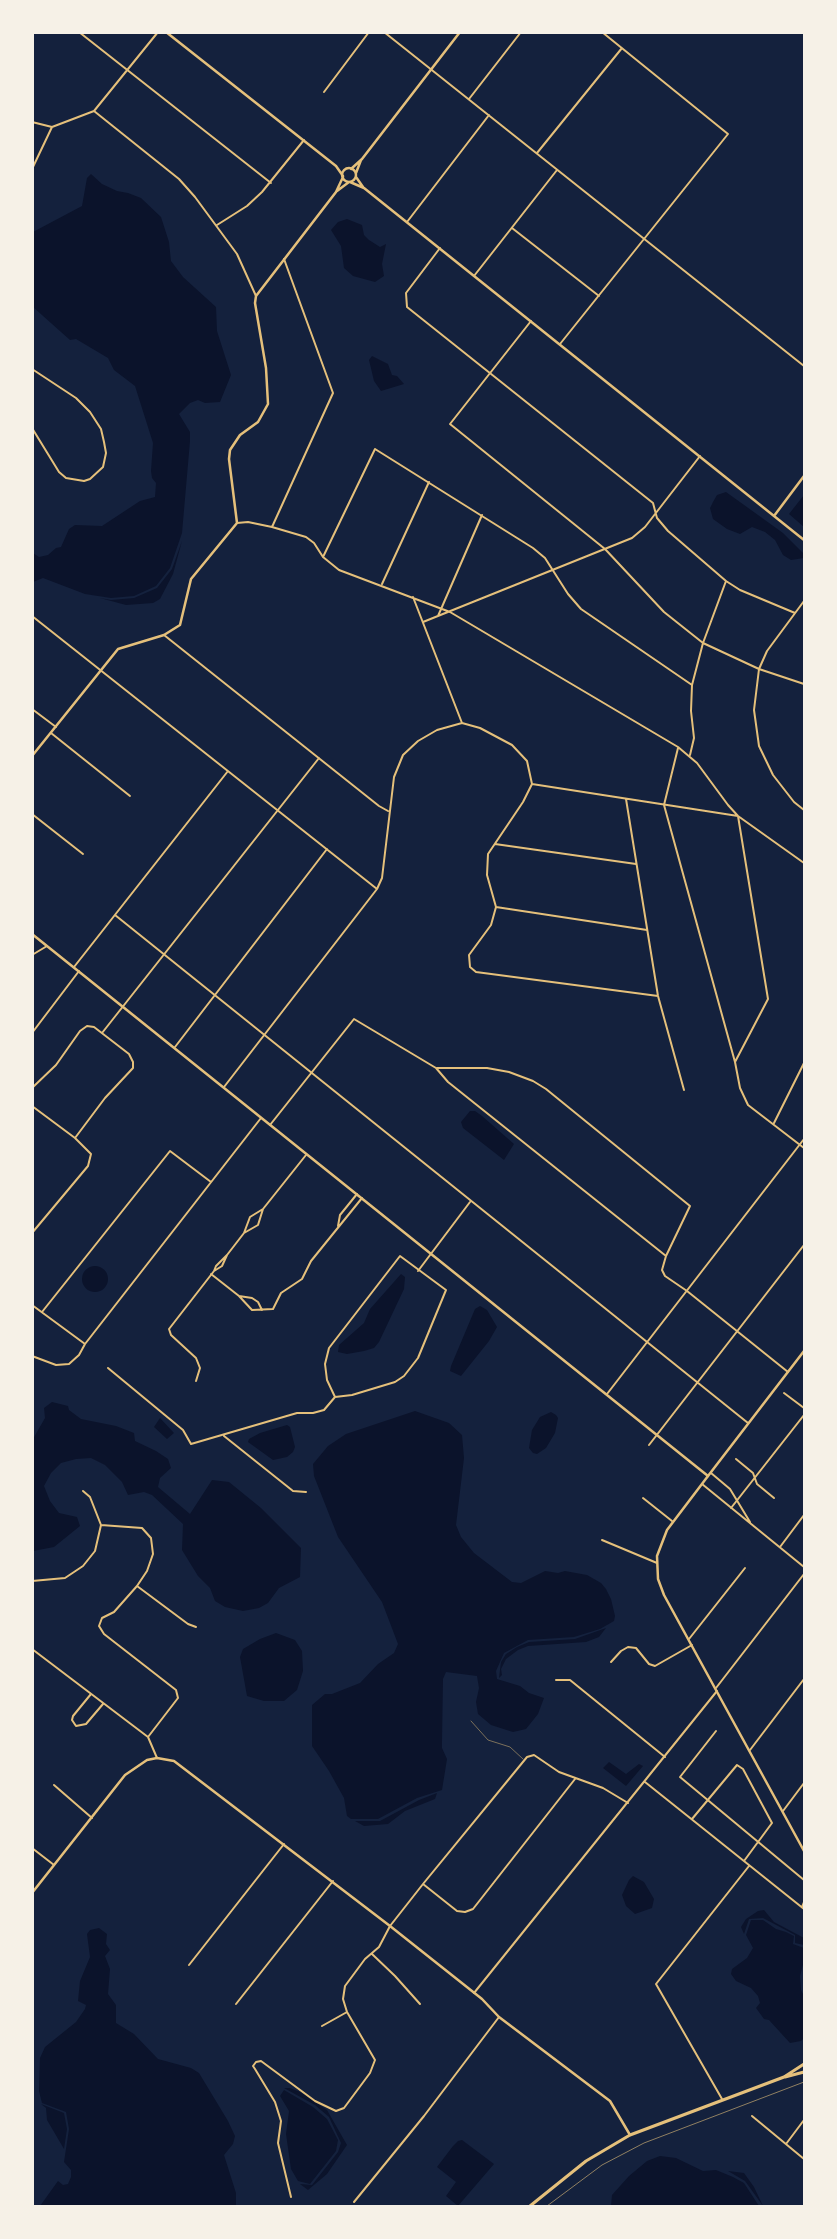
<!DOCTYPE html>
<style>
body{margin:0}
#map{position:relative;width:837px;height:2239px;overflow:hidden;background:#14213d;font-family:Quicksand,sans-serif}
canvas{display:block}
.frame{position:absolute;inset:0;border:34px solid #f6f1e7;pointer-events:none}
</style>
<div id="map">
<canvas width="837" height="2239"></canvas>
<div class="frame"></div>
</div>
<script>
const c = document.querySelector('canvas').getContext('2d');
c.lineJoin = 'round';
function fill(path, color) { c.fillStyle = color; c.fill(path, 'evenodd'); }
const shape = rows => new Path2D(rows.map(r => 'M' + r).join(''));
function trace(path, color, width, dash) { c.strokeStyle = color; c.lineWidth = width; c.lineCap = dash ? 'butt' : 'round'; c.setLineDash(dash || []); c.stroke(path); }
fill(shape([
 [91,174,102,184,117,191,128,193,141,198,161,217,169,242,171,261,183,277,216,307,217,331,231,375,220,402,205,403,198,400,190,403,179,414,190,432,190,441,182,533,170,568,156,586,134,596,111,598,85,594,43,578,33,582,33,553,39,557,48,555,56,548,61,547,69,529,75,525,102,526,140,501,155,497,156,483,152,478,151,471,153,443,135,386,114,370,108,358,76,339,70,340,33,307,33,232,82,206,87,178],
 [347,219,362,225,364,235,369,240,380,247,386,244,382,264,384,276,375,282,353,276,344,268,341,246,331,230,338,222],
 [372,356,388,364,392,375,397,376,404,384,381,391,374,381,369,360],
 [726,492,783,533,804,554,804,558,791,560,783,555,775,540,765,532,752,527,740,534,727,529,713,519,710,508,713,502,717,495],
 [804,495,804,527,789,514],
 [182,541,173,574,160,599,153,603,126,605,100,598,111,600,134,598,157,588,172,569],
 [470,1111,475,1111,482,1116,514,1144,504,1160,463,1128,461,1122],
 '82 1279a13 13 0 1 1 26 0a13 13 0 1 1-26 0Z',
 [401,1274,405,1277,404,1289,379,1342,374,1348,364,1351,347,1354,338,1352,339,1345,364,1323,370,1309],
 [480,1306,487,1310,497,1327,489,1341,461,1376,450,1371,451,1366,475,1309],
 [52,1402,68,1406,69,1410,81,1419,116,1426,134,1433,135,1441,156,1451,168,1459,171,1468,160,1478,158,1487,190,1514,212,1480,229,1482,261,1508,301,1548,300,1577,279,1588,268,1603,259,1608,243,1611,225,1607,215,1601,210,1588,198,1576,182,1550,183,1524,152,1495,144,1492,128,1495,122,1482,105,1465,91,1458,76,1459,61,1463,51,1473,44,1486,50,1501,59,1513,77,1517,80,1526,54,1547,33,1551,33,1439,45,1418,44,1408],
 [415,1411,449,1423,462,1435,464,1458,456,1525,461,1537,474,1553,512,1582,521,1583,545,1571,558,1573,565,1571,587,1575,601,1583,606,1589,611,1599,615,1616,614,1621,600,1629,574,1637,528,1640,504,1653,496,1671,497,1679,520,1686,529,1693,544,1698,538,1714,526,1729,513,1732,491,1725,478,1714,476,1702,479,1688,477,1676,446,1672,443,1679,442,1741,442,1748,447,1759,442,1790,417,1798,378,1819,351,1819,347,1816,344,1798,329,1771,312,1746,312,1705,325,1694,332,1694,360,1683,378,1664,394,1653,398,1644,382,1602,338,1537,314,1476,313,1464,328,1446,346,1434],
 [551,1412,556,1415,558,1418,555,1433,546,1448,537,1454,533,1453,529,1448,532,1430,540,1417],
 [160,1418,174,1433,167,1439,154,1427],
 [287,1425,290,1427,295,1447,293,1452,287,1457,273,1460,248,1442,249,1439,260,1433],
 [606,1628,599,1637,586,1642,528,1646,518,1650,506,1659,501,1669,502,1675,499,1678,501,1662,506,1654,517,1647,529,1642,575,1639],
 [276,1633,295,1640,302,1651,303,1671,297,1690,284,1701,264,1701,247,1696,240,1657,243,1649,260,1639],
 [609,1762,626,1774,639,1764,643,1766,626,1786,603,1768],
 [437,1793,435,1799,405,1811,388,1824,364,1826,355,1821,380,1821,419,1800],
 [633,1876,644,1882,654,1899,652,1908,635,1914,626,1906,622,1895,629,1880],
 [764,1910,774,1922,804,1938,804,1945,795,1943,795,1935,763,1918,749,1919,744,1934,741,1927,746,1919,758,1911],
 [751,1920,763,1920,776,1929,786,1932,794,1936,793,1944,804,1948,804,1961,800,1976,801,1990,804,1996,804,2038,801,2041,790,2043,769,2020,764,2019,756,2008,760,2003,758,1996,751,1988,736,1981,731,1974,732,1969,747,1958,753,1948,746,1935],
 [99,1928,107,1934,106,1944,110,1950,105,1956,110,1969,108,1994,116,2005,116,2023,134,2034,158,2059,191,2068,199,2073,228,2121,235,2136,233,2144,224,2155,236,2193,236,2206,40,2206,58,2181,63,2185,68,2184,71,2177,71,2170,64,2162,69,2129,66,2112,42,2103,39,2091,40,2058,45,2047,76,2022,85,2009,86,2005,78,2001,80,1981,90,1957,87,1934,90,1930],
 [284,2088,290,2088,300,2092,327,2110,347,2145,327,2174,308,2190,300,2184,312,2185,338,2152,341,2143,329,2117,315,2105],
 [284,2090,313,2107,327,2119,338,2140,336,2151,310,2184,298,2181,291,2169,286,2134,289,2111,280,2096],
 [41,2104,64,2113,67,2129,64,2149,47,2120,46,2108],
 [462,2140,494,2164,458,2206,446,2196,456,2182,437,2167,453,2146,458,2141],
 [660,2156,676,2158,703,2171,716,2170,733,2177,744,2183,759,2206,611,2206,612,2195,629,2176,647,2161],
 [728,2171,744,2173,754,2187,763,2206,745,2181]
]), '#0b132b');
trace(shape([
 [471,1721,488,1740,510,1747,523,1759]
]), '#e5c07b', 0.5);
trace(shape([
 [79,32,271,183],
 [384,32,804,366],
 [324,92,369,32],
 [469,99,521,32],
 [94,111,158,32],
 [32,122,52,127,94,111,179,179,195,197,237,254,256,296],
 [537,153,622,48],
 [32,169,52,127],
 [407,222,489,115],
 [217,225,247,206,262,192,304,140],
 [512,228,599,296],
 [440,248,406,293,407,307,653,503,657,518,668,531,726,581,740,590,795,613],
 [474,276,557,170],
 [531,321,450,424,605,549,664,612,703,643,759,669,804,684],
 [560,344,728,134,602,32],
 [32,369,76,398,90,412,101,429,104,442,106,453,103,467,90,479,84,481,66,478,59,472,32,428],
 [237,523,248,522,272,527,306,537,314,543,323,557,339,570,450,612,678,747,697,763,728,805,738,816,804,863],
 [272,527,333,393,284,259],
 [323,557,375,449,533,548,545,558,568,594,581,609,692,685],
 [382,584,429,482],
 [413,597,462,723],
 [804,601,767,651,759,669,754,710,759,746,773,775,794,802,804,810],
 [32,616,377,889],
 [438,616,482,515],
 [423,622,632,538,645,527,700,456],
 [164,635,379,806,388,811],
 [32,709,56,727],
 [51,733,130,796],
 [678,748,664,805,735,1062,740,1088,748,1105,804,1148],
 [690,755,694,738,691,711,692,685,703,643,726,581],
 [532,784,738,816,768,999,735,1062],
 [532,784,523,802,488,854,487,875,496,907,491,925,469,955,470,967,476,972,658,996],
 [626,799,658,996,684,1090],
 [32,814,83,854],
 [495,844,636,864],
 [496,907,647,930],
 [115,915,748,1423],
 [32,955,47,946],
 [74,967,228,771],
 [32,1033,79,971],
 [102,1033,319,758],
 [175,1047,327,849],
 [437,1068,487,1068,509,1072,533,1081,546,1089,690,1206,666,1256],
 [224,1087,377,889,382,878,394,777,403,755,418,741,437,730,462,723,480,728,512,745,527,761,532,784],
 [32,1088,56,1065,80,1031,87,1026,94,1027,129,1054,133,1062,133,1068,105,1098,75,1138],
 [32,1106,75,1138,91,1154,88,1166,32,1233],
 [774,1123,804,1063],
 [270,1125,354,1019,436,1068,448,1082,666,1256,662,1270,665,1276,687,1291,788,1372],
 [338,1226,340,1215,357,1194],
 [244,1233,258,1225,263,1209,306,1155],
 [227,1255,244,1233,250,1217,263,1209],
 [418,1271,470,1202],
 [211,1274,239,1296,252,1310,273,1309,281,1293,302,1279,311,1261,362,1198],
 [239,1296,252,1298,258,1302,262,1310],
 [32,1305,85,1344],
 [42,1312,170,1151,211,1182],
 [32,1356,56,1365,69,1364,79,1355,85,1344,261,1118],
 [108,1368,183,1430,191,1444,297,1413,313,1413,324,1410,335,1397,352,1395,395,1382,404,1376,418,1358,446,1290,400,1256,329,1348,325,1364,327,1380,335,1397],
 [196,1381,200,1368,196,1358,171,1335,169,1329,214,1271,216,1266,227,1255,222,1266,214,1271],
 [784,1393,804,1408],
 [607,1394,804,1139],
 [224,1436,293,1491,306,1492],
 [649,1445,804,1245],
 [736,1459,753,1473,757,1484,774,1498],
 [711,1473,730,1489,750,1522],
 [702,1484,804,1567],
 [643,1498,672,1521],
 [731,1508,804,1415],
 [101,1525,142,1528,151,1538,153,1554,147,1571,137,1586,114,1612,102,1618,99,1626,104,1634,176,1690,178,1698,148,1737],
 [602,1540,657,1563],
 [780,1547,804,1515],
 [32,1581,65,1578,83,1566,95,1551,101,1525,90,1497,83,1491],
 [137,1586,188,1624,196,1627],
 [689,1639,745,1568],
 [32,1649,148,1737,157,1758],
 [611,1662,621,1651,628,1647,636,1648,649,1664,655,1666,692,1645],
 [556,1680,570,1680,665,1757],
 [716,1688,804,1574],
 [91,1694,73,1716,72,1720,76,1726,86,1724,103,1704],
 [716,1731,680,1777,804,1880],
 [750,1750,804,1679],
 [645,1782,804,1909],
 [54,1785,92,1818],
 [783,1811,804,1783],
 [692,1819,737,1765,743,1769,772,1823,744,1861],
 [32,1848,54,1865],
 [423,1884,457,1911,465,1912,473,1909,575,1779],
 [802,1907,804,1902],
 [372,1954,395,1976,420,2004],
 [189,1965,284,1844],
 [474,1993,717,1691],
 [236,2004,333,1881],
 [322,2026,347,2012],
 [722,2099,656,1984,749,1866],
 [752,2116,804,2159],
 [786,2144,804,2120],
 [291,2197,278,2143,281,2121,275,2102,255,2069,253,2066,256,2062,261,2061,315,2101,336,2111,344,2108,370,2073,375,2060,347,2012,343,1999,345,1986,365,1959,379,1947,390,1926,423,1884,527,1757,534,1755,559,1772,603,1788,628,1803],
 [354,2202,424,2116,499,2017]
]), '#e5c07b', 2);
trace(shape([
 [166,32,336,166,343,176],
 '342 175a7 7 0 1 1 14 0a7 7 0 1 1-14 0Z',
 [351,169,362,159,460,32],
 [356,173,361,160],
 [356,177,363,187],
 [350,182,364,188,804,540],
 [337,191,349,182],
 [774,516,804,476],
 [32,756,118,649,164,635,180,625,191,579,237,523,229,459,230,450,240,435,258,422,268,404,266,368,255,303,256,296,336,192,343,177],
 [708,1476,804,1351],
 [32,1893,125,1775,147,1760,157,1758,174,1761,390,1926,482,1999,499,2017,610,2101,630,2135]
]), '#e5c07b', 2.5);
trace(shape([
 [32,934,708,1476,667,1530,657,1556,658,1579,664,1595,804,1851]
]), '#e5c07b', 2.5);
trace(shape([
 [785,2077,804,2072],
 [530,2206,586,2161,630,2135,784,2077,804,2064]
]), '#e5c07b', 3);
trace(shape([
 [547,2206,602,2165,644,2143,804,2082]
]), '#918062', 1);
</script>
